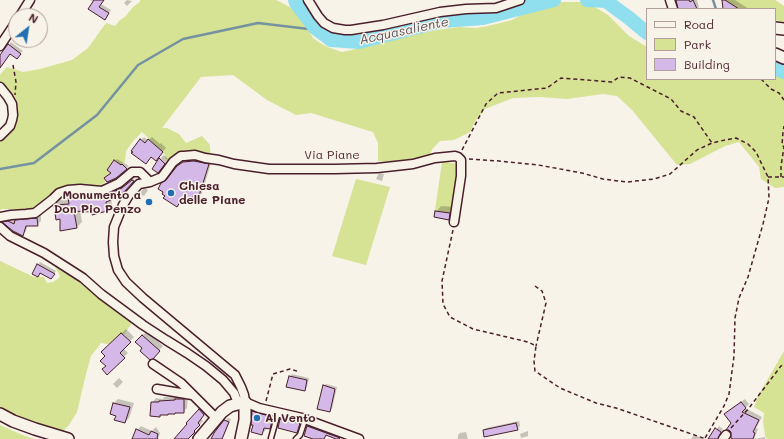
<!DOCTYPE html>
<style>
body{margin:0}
#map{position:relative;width:784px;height:439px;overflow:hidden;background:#f7f3e8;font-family:Mali,sans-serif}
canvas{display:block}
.legend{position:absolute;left:646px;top:8px;width:130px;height:72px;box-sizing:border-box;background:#f7f3e8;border:1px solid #b29e9c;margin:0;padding:5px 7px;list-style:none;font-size:12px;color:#4a1f2b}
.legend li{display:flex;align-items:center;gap:8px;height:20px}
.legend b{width:20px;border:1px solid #b29e9c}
.north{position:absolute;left:8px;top:8px;width:40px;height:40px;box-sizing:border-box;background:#f7f3e8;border:1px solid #b29e9c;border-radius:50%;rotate:30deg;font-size:11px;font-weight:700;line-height:16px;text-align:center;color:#4a1f2b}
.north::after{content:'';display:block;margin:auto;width:14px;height:18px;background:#1f6fb2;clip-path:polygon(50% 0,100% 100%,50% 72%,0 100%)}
</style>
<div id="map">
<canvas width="784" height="439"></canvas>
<ul class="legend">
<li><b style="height:5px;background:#f7f3e8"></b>Road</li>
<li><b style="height:11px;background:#d6e294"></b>Park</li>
<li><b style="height:11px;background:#d4b9e8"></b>Building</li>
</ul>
<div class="north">N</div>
</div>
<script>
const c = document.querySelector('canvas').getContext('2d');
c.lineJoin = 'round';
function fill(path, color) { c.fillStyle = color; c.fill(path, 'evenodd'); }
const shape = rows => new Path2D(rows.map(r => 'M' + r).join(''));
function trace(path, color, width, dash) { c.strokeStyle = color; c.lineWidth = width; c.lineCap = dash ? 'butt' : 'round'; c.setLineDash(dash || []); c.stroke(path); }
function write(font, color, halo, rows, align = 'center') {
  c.font = font + ' Mali,sans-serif'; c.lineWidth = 3; c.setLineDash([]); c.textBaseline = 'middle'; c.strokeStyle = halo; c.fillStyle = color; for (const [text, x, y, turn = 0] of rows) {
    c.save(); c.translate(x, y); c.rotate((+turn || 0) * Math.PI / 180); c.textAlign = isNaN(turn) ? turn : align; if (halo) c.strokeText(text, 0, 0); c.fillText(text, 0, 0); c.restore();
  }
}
fill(shape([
 [140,0,276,0,284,4,298,12,313,38,320,43,330,48,342,52,352,50,376,42,437,30,459,27,476,28,488,26,512,20,534,8,558,2,581,2,593,6,608,15,629,36,647,47,647,79,775,79,775,71,784,75,784,187,775,188,761,179,759,167,739,142,725,146,690,164,677,165,632,110,617,96,603,94,567,99,540,97,513,98,485,109,476,120,470,132,454,140,440,141,433,148,429,156,418,158,389,162,378,161,378,143,373,132,311,113,296,115,267,100,233,75,201,77,162,128,167,128,179,134,186,143,202,136,210,145,211,161,192,159,183,161,172,166,165,158,165,155,142,132,134,140,126,151,125,161,109,178,95,192,67,197,61,199,43,210,1,209,0,212,0,139,15,123,18,114,18,108,16,101,13,95,7,90,0,86,0,75,4,70,7,67,23,72,40,69,72,60,88,48,106,23,115,26,120,20,125,17,133,7,140,2],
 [723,0,775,0,784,6,784,22,775,20,775,9,738,9],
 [442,162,460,164,453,220,434,217],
 [356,179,390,187,366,265,332,256],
 [0,261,34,277,44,277,47,283,53,282,59,278,60,276,55,267,78,281,132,323,122,337,114,345,101,343,91,356,86,374,77,412,69,425,65,429,60,439,0,420],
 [784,351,784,439,767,439,765,436,763,421,764,413,754,407,758,396],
 [0,425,20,434,34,439,0,439]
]), '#d6e294');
fill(shape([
 [90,0,104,0,101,4,111,10,105,18,94,2],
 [127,0,132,1,127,6,124,3],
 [677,0,697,0,699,7,697,9,679,9],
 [723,0,735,0,749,9,724,9],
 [11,42,23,51,19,55,11,53,0,60,0,56],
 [144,137,148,140,152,137,160,144,161,143,166,148,156,159,151,157,141,140],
 [164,155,168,159,162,167,160,159],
 [188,157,212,160,202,193,197,198,193,196,191,199,187,197,177,206,166,196,162,184,178,167],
 [117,159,129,166,115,177,112,173,115,161],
 [379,173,384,174,382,181,376,179],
 [137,175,129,186,111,199,112,205,106,211,80,210,82,222,77,227,61,217,55,206,60,200,69,200,69,197,74,192,110,191,128,183],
 [144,188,148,190,144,196,139,194],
 [441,206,455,207,454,213,448,218,436,212],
 [41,214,41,221,37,225,28,225,26,231,23,235,4,222,7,219,12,218,17,220,20,217],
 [40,262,56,271,53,276,41,272,33,273],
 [126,329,134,337,123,348,128,353,107,373,106,356,103,352],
 [147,331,163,346,152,358,137,341],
 [292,374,309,378,307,387,305,390,290,377],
 [119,378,123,382,117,388,113,384],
 [326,384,337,387,332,409,330,411,323,386],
 [188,396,187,408,183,412,152,403,156,398,163,399,164,397],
 [118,399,134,403,129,418,125,422,117,415,111,413,114,403],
 [745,399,749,404,745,408,762,417,756,428,758,429,754,439,765,437,765,439,735,439,729,411],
 [203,406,208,411,201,419,203,421,187,439,175,439,189,424,188,423],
 [256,408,276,414,273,425,269,428,266,427,266,430,262,433,254,425,253,412],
 [284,416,302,421,300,427,298,429,280,426,281,419],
 [228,418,231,419,223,438,217,439,225,421],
 [519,421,520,426,517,429,484,430,486,428],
 [312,422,343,435,338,439,328,435,323,439,306,432,308,426],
 [141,426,152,431,156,427,160,433,158,439,133,439,137,430],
 [719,426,723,429,721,432,720,437,718,439,712,439,710,438],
 [528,431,528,436,521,438,520,434],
 [466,432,468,439,457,439,458,439,458,435,460,433],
 [694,435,704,439,691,439]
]), '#0003');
trace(shape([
 [713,0,716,9],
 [0,169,34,163,97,115,138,65,183,39,258,23,317,30]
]), '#7492a0', 2.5);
trace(shape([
 [295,0,296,3,315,28,331,40,359,42,442,21,483,18,554,0],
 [587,0,606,1,629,18,647,33],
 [775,68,784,72]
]), '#90dfee', 14);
const building = shape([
 [94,0,104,0,99,7,109,13,105,20,88,9,94,0],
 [676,0,689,0,690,2,693,0,697,9,678,9,676,0],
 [722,0,725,0,739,9,723,9,722,0],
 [8,44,21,54,17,59,10,54,0,68,0,55,8,44],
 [140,139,145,143,148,139,163,152,156,161,151,157,146,164,131,153,133,152,131,151,140,139],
 [159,158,165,164,158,173,152,169,159,158],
 [114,160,121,165,122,164,127,169,116,178,107,182,104,178,111,173,107,170,114,160],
 [194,161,209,164,198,199,192,197,191,200,186,198,183,202,180,202,177,207,163,198,165,196,162,194,163,192,158,189,161,183,166,180,177,166,183,162,194,161],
 [132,180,134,181,124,192,111,200,106,202,107,211,92,215,91,212,74,211,77,228,60,231,60,219,56,220,54,205,69,204,68,197,79,195,100,197,104,196,122,188,132,180],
 [435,211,450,213,449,220,434,217,435,211],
 [36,218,37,218,38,226,26,226,23,236,13,231,2,222,8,221,14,224,15,220,36,218],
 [37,264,55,274,51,279,40,273,38,277,32,274,37,264],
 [121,333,131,342,120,353,125,358,107,375,102,369,106,366,100,361,105,356,101,352,121,333],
 [142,335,160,351,153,359,150,360,140,351,142,348,135,342,142,335],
 [289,376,307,380,305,391,286,387,289,376],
 [323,385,335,389,330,412,317,409,323,385],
 [175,399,184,399,184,413,175,413,175,414,168,414,168,415,160,415,160,417,150,416,151,402,159,402,159,401,175,400,175,399],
 [741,402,746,408,742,412,759,420,753,432,755,433,753,439,733,439,731,438,731,432,729,430,726,430,731,423,724,414,741,402],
 [113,403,130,407,125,423,114,420,116,416,110,414,113,403],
 [199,409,204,415,198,423,200,425,194,431,195,432,188,439,174,439,187,424,186,423,199,409],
 [252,411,258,413,273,417,270,429,264,428,262,435,251,432,253,425,251,425,252,411],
 [280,419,300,423,297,433,278,428,280,419],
 [224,420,229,422,222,439,211,439,214,433,224,420],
 [516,423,518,430,484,437,483,430,516,423],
 [307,426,340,438,339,439,336,439,326,435,324,439,313,439,304,436,307,426],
 [715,428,721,432,718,439,708,439,715,428],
 [136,429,149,435,151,431,158,434,157,438,158,439,132,439,136,429]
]);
fill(building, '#d4b9e8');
trace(building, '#4a1f2b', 1);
const lane = shape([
 [271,438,278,413],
 [296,439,300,435,305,420]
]);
const street = shape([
 [308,0,318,16,324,23,333,28,345,30,351,30,383,25,440,12,466,9,496,8,520,0],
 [670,0,673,9],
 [20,16,30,0],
 [0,46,16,22],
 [0,87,8,97,12,104,13,115,12,120,10,126,0,136],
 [0,217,11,215,26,214,35,213,53,199,59,193,68,190,80,189,102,191,119,183,132,172,140,172,150,182],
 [0,227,10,236,44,253,83,278,101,294,143,325,166,340,187,353,206,366,223,380,234,393,238,403],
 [153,364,181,383,216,418],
 [157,389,192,395],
 [359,439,302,418,259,408,245,402,244,395,241,387,235,375,143,298,126,282,118,270,114,256,113,242,114,227,123,205,129,195,139,184,150,182,162,177,173,162,181,156,184,156,195,155,205,158,219,160,234,164,269,169,335,169,377,168,413,164,435,158,455,156,458,157,461,160,461,176,454,222],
 [723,439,726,435]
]);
const secondary = shape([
 [775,28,784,29],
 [775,54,784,58],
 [0,414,13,421,35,429,68,439],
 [199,439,222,412,230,406,245,402,245,420,241,439]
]);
trace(lane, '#4a1f2b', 7);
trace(street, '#4a1f2b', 11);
trace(secondary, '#4a1f2b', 14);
trace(shape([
 [13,65,16,82,15,95],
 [761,79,771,89,779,93,784,100],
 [462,150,486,104,498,93,547,88,561,78,612,82,619,77,630,78,671,99,681,111,694,117,712,143],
 [469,159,499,161,538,165,582,173,603,179,627,182,654,179,670,174,697,150,712,143,725,140,736,138,748,144,756,152,768,177,769,198,763,224,748,277,739,298,735,318,734,356,729,394,724,406,705,438],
 [768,177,784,177],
 [781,177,781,166,784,147,782,145,783,132,784,126],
 [453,230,442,281,443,304,450,317,473,329,528,342,536,346,534,361,535,371,560,388,596,403,616,408,706,439],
 [535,286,542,291,546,303,536,346],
 [266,401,273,374,290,369,300,372],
 [731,428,749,408,781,366,784,364]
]), '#4a1f2b', 1.5, [4, 3]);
trace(lane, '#f7f3e8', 4);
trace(street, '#f7f3e8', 8);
trace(secondary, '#f7f3e8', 11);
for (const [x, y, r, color] of [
 [171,193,4,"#1f6fb2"],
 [149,202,4,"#1f6fb2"],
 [257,418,4,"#1f6fb2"]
]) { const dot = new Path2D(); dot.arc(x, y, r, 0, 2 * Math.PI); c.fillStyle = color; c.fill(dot); trace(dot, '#f7f3e8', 1.5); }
write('12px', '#4a1f2b', '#f7f3e8', [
 ["Via Piane",332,155]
]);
write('bold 12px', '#4a1f2b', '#f7f3e8', [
 ["Chiesa",179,186],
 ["delle Piane",179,200],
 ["Monumento a",141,195,"right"],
 ["Don Pio Penzo",141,209,"right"],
 ["Al Vento",265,418]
], 'left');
write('italic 13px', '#5c4f5c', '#f7f3e8', [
 ["Acquasaliente",404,31,-12]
]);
</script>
